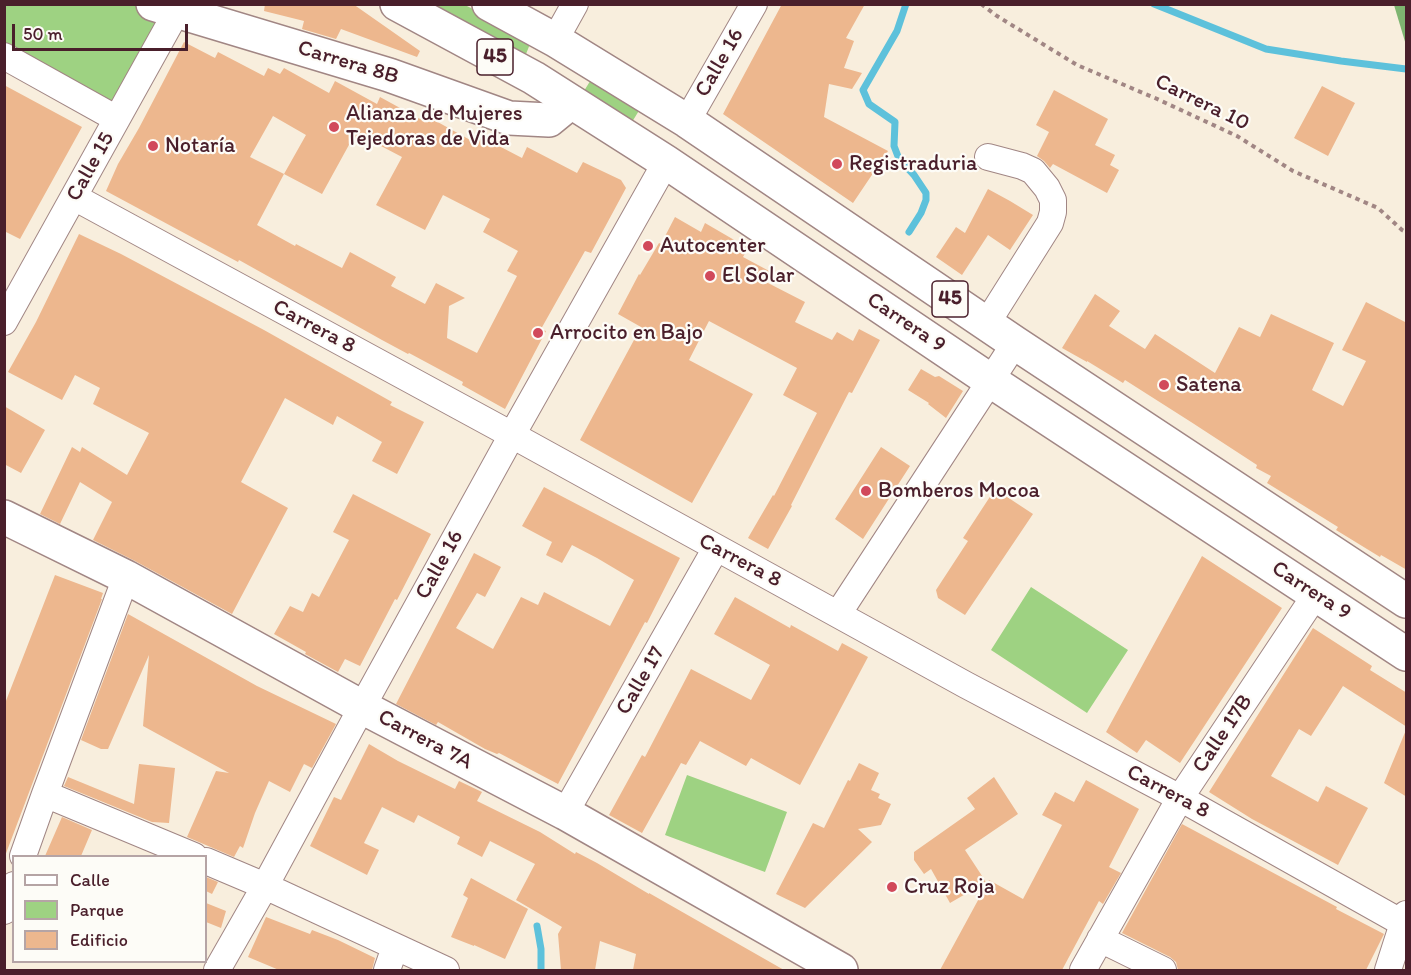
<!DOCTYPE html>
<meta charset="utf-8">
<style>
body{margin:0}
#map{position:relative;width:1411px;height:975px;overflow:hidden;background:#f8eedd;font-family:Itim,sans-serif}
canvas{display:block}
.frame{position:absolute;inset:0;border:6px solid #4a1f2b;pointer-events:none}
.legend{position:absolute;left:12px;top:855px;width:195px;height:108px;box-sizing:border-box;background:#fdfcf7;border:2px solid #b5a4a5;margin:0;padding:8px 10px;list-style:none;font-size:18px;color:#4a1f2b}
.legend li{display:flex;align-items:center;gap:12px;height:30px}
.legend b{width:30px;border:2px solid #b5a4a5}
.scale{position:absolute;left:12px;top:24px;width:176px;height:27px;box-sizing:border-box;border:3px solid #4a1f2b;border-top:0;padding-left:8px;font-size:18px;line-height:21px;white-space:nowrap;color:#4a1f2b;-webkit-text-stroke:4px #fdfcf7;paint-order:stroke}
</style>
<div id="map">
<canvas width="1411" height="975"></canvas>
<div class="frame"></div>
<ul class="legend">
<li><b style="height:8px;background:#fff"></b>Calle</li>
<li><b style="height:16px;background:#9ed282"></b>Parque</li>
<li><b style="height:16px;background:#edb78e"></b>Edificio</li>
</ul>
<div class="scale">50 m</div>
</div>
<script>
const c = document.querySelector('canvas').getContext('2d');
c.lineJoin = 'round';
function fill(path, color) { c.fillStyle = color; c.fill(path, 'evenodd'); }
const shape = rows => new Path2D(rows.map(r => 'M' + r).join(''));
function trace(path, color, width, dash) { c.strokeStyle = color; c.lineWidth = width; c.lineCap = dash ? 'butt' : 'round'; c.setLineDash(dash || []); c.stroke(path); }
function write(font, color, halo, rows, align = 'center') {
  c.font = font + ' Itim,sans-serif'; c.lineWidth = 4.5; c.setLineDash([]); c.textBaseline = 'middle'; c.strokeStyle = halo; c.fillStyle = color; for (const [text, x, y, turn = 0] of rows) {
    c.save(); c.translate(x, y); c.rotate((+turn || 0) * Math.PI / 180); c.textAlign = isNaN(turn) ? turn : align; if (halo) c.strokeText(text, 0, 0); c.fillText(text, 0, 0); c.restore();
  }
}
fill(shape([
 [5,5,136,5,171,14,115,115,5,54],
 [430,5,465,5,532,39,526,54],
 [592,78,640,109,632,122,584,91],
 [1031,587,1128,650,1087,713,991,650],
 [687,775,787,812,765,872,665,835]
]), '#9ed282');
fill(shape([
 [1394,5,1406,5,1406,45]
]), '#7eb470');
trace(shape([
 [906,4,897,31,863,90,869,104,895,122,894,146,899,159,914,175,926,193,926,200,921,213,909,232],
 [1154,4,1266,49,1341,61,1406,69],
 [537,926,541,949,541,970]
]), '#5dc1db', 7);
fill(shape([
 [265,4,353,4,420,51,417,57,341,29,336,39,302,29,304,21,264,11],
 [782,4,865,4,846,38,854,41,844,68,862,73,852,89,829,84,824,117,888,151,853,203,723,114],
 [184,42,215,58,218,52,264,76,268,68,280,74,284,68,329,93,335,81,377,104,380,97,422,120,425,115,472,141,476,134,522,158,527,147,577,173,583,162,621,180,626,188,591,253,585,251,559,297,541,329,546,331,505,409,462,385,463,382,409,353,408,354,382,340,239,260,238,262,106,191,118,164,139,128],
 [273,116,306,135,284,174,250,157],
 [360,135,402,157,376,205,425,230,443,195,490,219,483,232,518,251,507,271,517,276,477,353,447,338,449,306,465,298,436,283,425,304,391,286,396,277,350,252,342,268,296,244,295,246,257,225,284,174,322,194,350,143,354,145],
 [4,85,82,127,20,239,4,231],
 [1322,86,1355,103,1328,156,1294,138],
 [1054,90,1108,119,1095,145,1115,155,1110,165,1119,170,1107,193,1053,164,1050,168,1044,161,1037,156,1049,132,1036,125],
 [988,189,1010,201,1033,215,1010,250,988,235,962,275,936,257,956,227,965,233],
 [675,217,701,232,705,223,748,248,743,257,771,272,766,282,805,302,795,322,832,340,837,332,853,341,859,329,880,340,852,393,849,392,791,505,792,506,768,549,748,538,773,495,774,496,817,413,783,395,797,368,709,321,689,360,753,394,692,503,580,440,641,327,618,314,639,274,640,275,659,243,661,244],
 [79,234,121,254,264,330,392,402,390,405,424,422,397,474,372,461,382,442,337,416,333,425,285,398,241,482,288,508,232,614,135,561,93,540,112,502,80,482,60,524,40,514,72,447,80,452,82,447,127,475,149,433,93,404,100,388,75,375,62,400,8,372,36,322],
 [1095,294,1120,311,1109,326,1145,349,1155,334,1215,373,1239,327,1260,337,1271,314,1334,343,1312,390,1343,406,1366,361,1342,350,1366,302,1407,323,1407,570,1381,555,1380,557,1336,530,1338,527,1267,483,1271,476,1256,468,1257,465,1191,422,1125,380,1123,383,1087,361,1087,362,1062,348],
 [921,369,935,377,939,376,963,391,946,418,928,404,929,403,908,390],
 [4,406,45,430,21,473,4,464],
 [881,447,910,466,863,539,835,519],
 [544,487,680,558,647,623,645,622,558,784,499,753,497,754,485,749,438,722,436,725,396,704,474,553,501,567,485,597,477,593,456,628,493,649,521,597,538,605,544,592,610,626,634,580,597,558,572,545,562,563,546,555,552,542,522,526],
 [995,489,1033,514,965,615,938,598,936,590,968,541,963,538],
 [353,494,431,534,397,600,395,599,360,666,345,659,338,672,305,654,306,652,274,634,290,606,303,612,312,593,319,597,349,540,333,532],
 [1202,556,1282,608,1180,763,1146,740,1137,753,1106,732],
 [55,575,103,593,101,599,102,599,5,856,4,706],
 [735,597,790,628,791,625,838,651,842,643,868,657,800,785,751,758,746,766,700,741,686,765,681,763,642,833,609,815,642,755,645,757,691,669,751,700,770,665,714,634],
 [128,614,257,686,336,724,312,768,304,764,290,792,269,781,255,813,243,848,240,846,234,857,187,837,216,771,229,773,143,726,149,655,108,749,101,749,81,740],
 [1313,628,1372,666,1370,670,1407,693,1407,727,1343,686,1311,736,1299,729,1271,776,1318,802,1326,786,1368,808,1338,865,1252,819,1209,792],
 [1406,730,1407,730,1407,797,1384,783],
 [369,744,398,761,455,789,459,781,482,792,477,801,540,832,575,854,576,852,597,863,649,894,649,893,784,970,633,970,636,954,600,941,595,970,561,970,558,934,562,927,516,900,535,864,490,841,482,857,457,844,460,837,418,815,414,823,382,807,364,843,379,850,367,875,310,846,334,797,341,800],
 [859,763,879,773,871,790,880,794,878,798,891,804,881,825,858,829,872,842,805,908,776,894,813,823,824,828,848,780,850,781],
 [139,764,175,768,169,823,152,822,64,786,68,777,134,804],
 [994,777,1018,814,965,850,986,882,950,903,931,869,924,874,914,860,914,852,975,809,967,798],
 [1086,780,1139,809,1109,867,1121,873,1103,904,1099,901,1062,970,940,970,989,880,1023,899,1062,825,1042,815,1055,792,1074,802],
 [62,817,92,830,81,856,45,856],
 [1182,824,1337,907,1336,909,1384,934,1366,970,1178,970,1176,962,1170,957,1122,933],
 [206,877,218,882,212,894,206,891],
 [471,878,528,909,505,959,474,945,474,946,451,937,468,898,463,895],
 [206,903,226,911,221,928,206,922],
 [266,917,310,934,312,930,338,940,375,958,372,970,279,970,248,957]
]), '#edb78e');
const street = shape([
 [555,40,575,4],
 [4,56,117,119],
 [687,121,754,4],
 [74,197,512,435,966,685,1180,798,1406,925],
 [4,322,177,11],
 [987,323,1050,223,1053,212,1053,200,1047,188,1033,171,1022,166,988,157],
 [838,614,1015,343],
 [45,794,194,856],
 [565,813,716,548],
 [23,856,45,794,126,577],
 [206,861,265,886,446,970],
 [4,911,14,885],
 [1100,939,1163,970],
 [217,970,265,886,362,707,512,435,666,162],
 [387,970,395,947],
 [1083,970,1180,798,1316,594],
 [1388,970,1406,914]
]);
const secondary = shape([
 [153,4,389,75,509,118,549,120,571,102],
 [4,517,126,577,362,707,565,813,841,970]
]);
const highway = shape([
 [397,4,534,78,666,162,991,381,1406,654],
 [489,4,555,40,687,121,1015,343,1406,601]
]);
trace(street, '#a18684', 28);
trace(secondary, '#a18684', 36);
trace(highway, '#a18684', 36);
trace(shape([
 [981,4,997,16,1077,65,1155,98,1237,136,1293,171,1378,208,1402,230,1406,232]
]), '#a18684', 4, [4.5, 4.5]);
trace(street, '#fff', 26);
trace(secondary, '#fff', 33);
trace(highway, '#fff', 33);
for (const [x, y, r, color] of [
 [334,127,6,"#d1495b"],
 [153,146,6,"#d1495b"],
 [837,164,6,"#d1495b"],
 [648,246,6,"#d1495b"],
 [710,276,6,"#d1495b"],
 [538,333,6,"#d1495b"],
 [1164,385,6,"#d1495b"],
 [866,491,6,"#d1495b"],
 [892,887,6,"#d1495b"]
]) { const dot = new Path2D(); dot.arc(x, y, r, 0, 2 * Math.PI); c.fillStyle = color; c.fill(dot); trace(dot, '#fdfcf7', 2); }
for (const [x, y, w] of [
 [495,57,36],
 [950,299,36]
]) { const box = new Path2D(); box.roundRect(x - w / 2, y - 18, w, 36, 4.5); c.fillStyle = '#fdfcf7'; c.fill(box); trace(box, '#4a1f2b', 1.5); }
write('bold 21px', '#4a1f2b', null, [
 ["45",495,57],
 ["45",950,299]
]);
write('22px', '#4a1f2b', '#fdfcf7', [
 ["Carrera 8B",348,63,17],
 ["Calle 16",720,63,-60],
 ["Carrera 10",1202,103,26],
 ["Calle 15",91,167,-61],
 ["Carrera 9",906,323,34],
 ["Carrera 8",314,327,28],
 ["Carrera 8",740,561,28],
 ["Calle 16",440,565,-61],
 ["Carrera 9",1311,591,33],
 ["Calle 17",641,681,-60],
 ["Calle 17B",1223,734,-56],
 ["Carrera 7A",425,740,28],
 ["Carrera 8",1168,792,28]
]);
write('22px', '#4a1f2b', '#fdfcf7', [
 ["Alianza de Mujeres",346,114],
 ["Tejedoras de Vida",346,139],
 ["Notaría",165,146],
 ["Registraduria",849,164],
 ["Autocenter",660,246],
 ["El Solar",722,276],
 ["Arrocito en Bajo",550,333],
 ["Satena",1176,385],
 ["Bomberos Mocoa",878,491],
 ["Cruz Roja",904,887]
], 'left');
</script>
